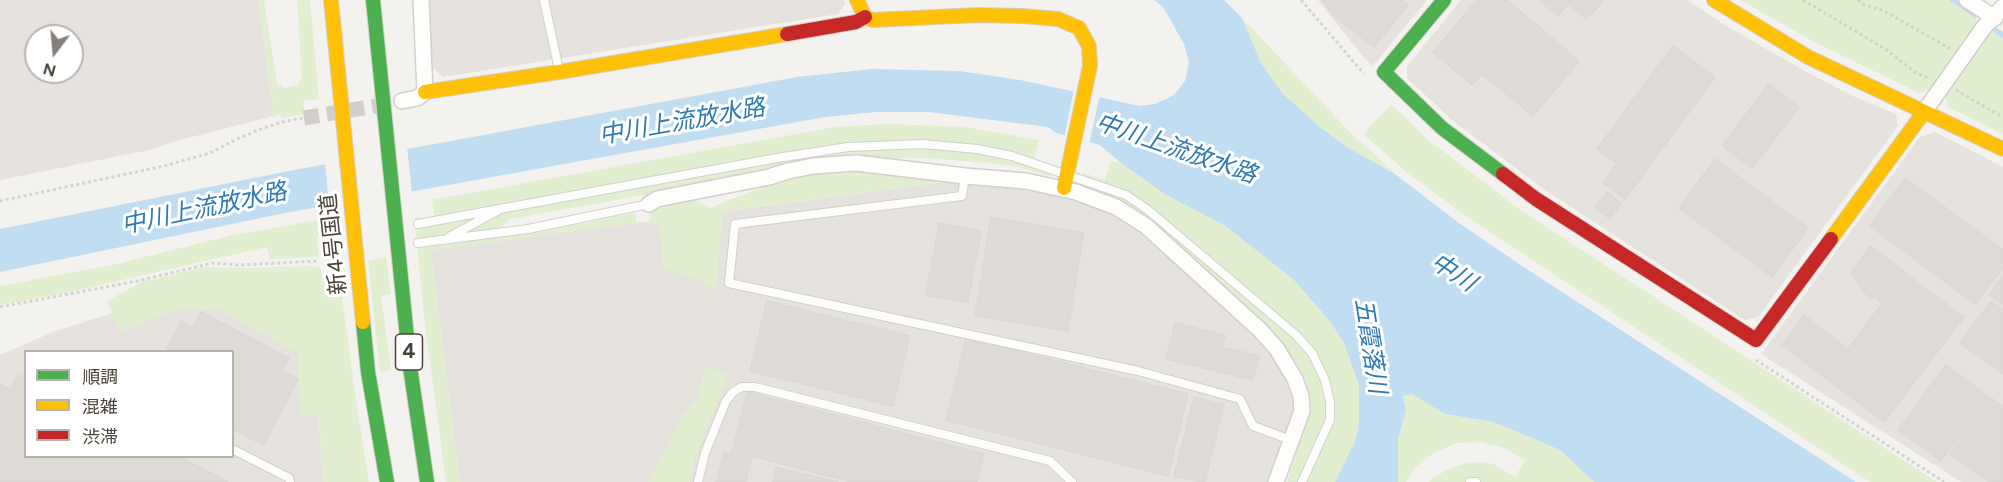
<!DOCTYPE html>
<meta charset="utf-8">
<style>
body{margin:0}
#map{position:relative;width:2003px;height:482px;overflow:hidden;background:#f4f2ee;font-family:Figtree,"Noto Sans JP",sans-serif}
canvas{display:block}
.legend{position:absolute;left:24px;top:350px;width:210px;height:108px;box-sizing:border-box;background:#fff;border:2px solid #b7b4b0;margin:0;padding:8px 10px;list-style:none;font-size:18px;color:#4b4439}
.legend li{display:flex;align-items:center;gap:12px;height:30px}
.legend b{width:30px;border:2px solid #b7b4b0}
.north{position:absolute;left:24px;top:24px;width:60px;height:60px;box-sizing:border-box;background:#fff;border:2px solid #b7b4b0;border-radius:50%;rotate:196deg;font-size:16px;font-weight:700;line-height:24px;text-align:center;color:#4b4439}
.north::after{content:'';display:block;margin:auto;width:21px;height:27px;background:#868178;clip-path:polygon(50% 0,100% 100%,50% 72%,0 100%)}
</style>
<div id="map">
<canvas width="2003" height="482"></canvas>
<ul class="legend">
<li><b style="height:8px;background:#4caf50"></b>順調</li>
<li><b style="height:8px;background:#ffc107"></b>混雑</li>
<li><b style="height:8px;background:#c62828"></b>渋滞</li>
</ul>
<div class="north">N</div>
</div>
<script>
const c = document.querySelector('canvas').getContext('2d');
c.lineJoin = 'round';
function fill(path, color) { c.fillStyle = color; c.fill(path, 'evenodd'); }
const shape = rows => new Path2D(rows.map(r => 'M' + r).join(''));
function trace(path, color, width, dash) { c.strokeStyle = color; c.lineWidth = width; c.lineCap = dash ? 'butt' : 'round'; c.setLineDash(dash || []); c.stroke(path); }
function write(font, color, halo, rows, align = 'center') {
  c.font = font + ' Figtree,"Noto Sans JP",sans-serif'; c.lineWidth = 6; c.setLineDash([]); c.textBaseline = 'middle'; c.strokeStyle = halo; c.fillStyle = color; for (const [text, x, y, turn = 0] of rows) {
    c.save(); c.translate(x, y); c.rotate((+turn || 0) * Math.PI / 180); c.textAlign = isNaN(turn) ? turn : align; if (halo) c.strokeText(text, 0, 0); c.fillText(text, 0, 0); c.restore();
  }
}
fill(shape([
 [0,0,258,0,274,116,172,142,154,149,0,180],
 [36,36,72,36,72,72,36,72],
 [429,0,844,0,845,4,838,14,443,77,433,68],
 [1318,0,1427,0,1373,66,1364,58],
 [1461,0,1687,0,1725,25,1810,74,1855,97,1896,114,1898,126,1758,317,1745,320,1545,190,1452,120,1407,78,1407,66],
 [1935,132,2003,167,2003,482,1961,482,1761,354,1920,137],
 [945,182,1027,189,1099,207,1119,217,1131,225,1258,338,1274,356,1290,384,1296,407,1269,482,460,482,431,250],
 [309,269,323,482,0,482,0,355,53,332,153,300],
 [26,352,232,352,232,456,26,456]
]), '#e6e2de');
fill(shape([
 [258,0,264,0,277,83,284,88,297,85,302,78,297,0,310,0,319,99,303,101,305,114,282,118,280,114,274,116],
 [1740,0,1956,0,1975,13,1978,26,1930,90,1919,93,1818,44],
 [1242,18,1349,131,1395,174,1347,147,1321,128,1282,94,1261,63],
 [1996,27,2003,32,2003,134,1948,107,1945,95,1990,32],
 [1391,104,1426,138,1515,206,1937,482,1870,482,1473,221,1410,175,1363,134],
 [886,124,964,127,1039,140,1034,159,1058,168,1049,176,1013,166,990,163,926,158,866,158,750,176,510,219,499,229,440,236,417,241,414,219,434,216,432,200,835,127],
 [1111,161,1121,163,1166,195,1224,225,1293,279,1329,320,1344,343,1359,385,1359,422,1356,439,1335,482,1287,482,1308,415,1310,399,1306,379,1293,358,1271,329,1155,225,1126,204,1105,193,1084,186,1082,181,1083,173,1105,180],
 [850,169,945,182,723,211,716,292,698,280,663,269,660,226,649,221,651,211,655,208,665,204,694,200,710,208,787,177,815,171],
 [635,213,637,223,431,250,460,482,446,482,424,317,417,246,539,232],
 [330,218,332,236,317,238,319,257,270,259,267,247,69,292,0,305,0,286,117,264,233,235],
 [386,257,391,294,381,296,391,370,380,372,368,261],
 [311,266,321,268,323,284,339,273,353,380,369,482,323,482,319,416,301,416,297,353,218,309,179,310,119,332,107,301,142,282,205,267,241,268],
 [704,366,729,374,695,458,690,482,648,482,683,415,698,396],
 [1412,394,1445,414,1494,422,1560,450,1594,482,1429,482,1434,477,1449,469,1463,464,1479,462,1494,464,1515,477,1525,461,1505,448,1480,442,1457,443,1433,453,1415,468,1406,482,1398,482,1398,439,1406,410,1403,396]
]), '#e1eecf');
fill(shape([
 [639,299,667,321,683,415,648,482,477,482,453,324]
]), '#e6e3df');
fill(shape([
 [1154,0,1224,0,1242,18,1261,63,1282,93,1321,128,1347,147,1395,174,1459,223,1525,268,1856,482,1594,482,1560,450,1494,422,1445,414,1412,394,1403,396,1406,410,1398,439,1398,482,1335,482,1356,439,1359,422,1359,385,1344,343,1329,320,1293,279,1224,225,1166,195,1121,163,1100,145,1056,133,1048,127,929,112,877,112,825,117,437,187,290,212,0,272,0,229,294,170,797,77,872,69,959,71,1020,80,1140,106,1155,104,1174,95,1185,81,1189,62,1184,44,1163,7]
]), '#c0ddf1');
fill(shape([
 [1074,89,1100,94,1089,145,1064,138],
 [407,146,412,194,329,208,325,161]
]), '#f4f2ee');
trace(shape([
 [1953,0,1975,15],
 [1994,29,2003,35]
]), '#c0ddf1', 5);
const building = shape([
 [1322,0,1402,0,1408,5,1374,47,1336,18,1322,0],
 [1477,0,1507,0,1579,61,1533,116,1482,74,1472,85,1433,52,1477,0],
 [1539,0,1602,0,1603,1,1591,15,1589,13,1585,18,1568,4,1558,16,1539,0],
 [1673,46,1715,77,1625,199,1603,183,1617,164,1597,149,1673,46],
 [1769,84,1799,107,1752,168,1722,146,1769,84],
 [1715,159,1808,228,1772,277,1679,208,1715,159],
 [1905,178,2003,250,2003,268,1975,304,1870,226,1905,178],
 [1607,192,1621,203,1610,219,1595,208,1607,192],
 [991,217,1084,233,1068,331,975,316,991,217],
 [939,223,981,231,968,303,926,295,939,223],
 [1870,246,1904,271,1881,302,1874,296,1871,300,1851,273,1870,246],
 [1905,273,1964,317,1884,422,1782,345,1804,315,1848,349,1905,273],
 [2003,275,2003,305,1989,295,2003,275],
 [767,301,910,336,893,406,750,371,767,301],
 [1991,301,2003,310,2003,374,1960,343,1991,301],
 [201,312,289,358,282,371,298,379,264,445,232,429,232,352,165,352,181,321,193,328,201,312],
 [1175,323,1225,335,1222,347,1259,356,1253,380,1166,359,1175,323],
 [966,338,1188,394,1168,476,946,420,966,338],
 [1946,365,1989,397,1941,461,1898,430,1946,365],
 [18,375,26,379,26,456,178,456,228,482,0,482,0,384,10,389,18,375],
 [747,392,984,454,977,482,851,482,752,456,746,482,716,482,724,452,731,454,747,392],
 [1194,397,1224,405,1205,482,1174,476,1194,397],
 [1991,398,2003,406,2003,482,1989,482,1950,454,1991,398],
 [776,467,838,482,773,482,776,467]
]);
fill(building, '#dedbd6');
trace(building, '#dcd9d4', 1.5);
trace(shape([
 [304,118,387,104]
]), '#d2cfca', 15, [15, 8]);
const lane = shape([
 [544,0,559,70],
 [965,176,962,196,735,224,729,283,1138,371,1240,399,1253,426,1291,440],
 [418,224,777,158,848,147,923,144,977,149,1012,156,1126,195,1148,210,1296,335,1312,353,1325,380,1330,402,1330,420,1302,482],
 [449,237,497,211],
 [418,243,528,229,649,204],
 [232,449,289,478,290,482],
 [698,482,705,453,726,401,733,392,742,387,755,387,1050,461,1072,482],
 [1470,482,1476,482]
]);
const street = shape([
 [1967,0,1995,18],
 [402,101,417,98,425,92,421,0],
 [1924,112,1984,27,2003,7],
 [649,204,657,199,769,177,788,171,813,166,856,163,965,176,1026,181,1076,192,1116,207,1146,226,1260,330,1277,349,1295,379,1301,396,1302,411,1276,482]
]);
const fast = shape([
 [373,0,410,367,427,482],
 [1444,0,1384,72,1442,128,1503,174],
 [363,322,368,372,387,482]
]);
const slow = shape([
 [331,0,363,322],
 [857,0,865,17,873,20,978,15,1022,16,1058,19,1079,28,1089,46,1090,66,1064,188],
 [1714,0,1808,57,2003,149],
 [425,92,559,72,787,34],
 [1831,239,1924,112]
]);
const jam = shape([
 [787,34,856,22,865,17],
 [1503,174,1536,199,1756,340,1831,239]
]);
trace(lane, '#d2d0cb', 10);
trace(street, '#d2d0cb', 18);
trace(fast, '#d3cfc5', 16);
trace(slow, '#d3cfc5', 16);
trace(jam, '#d3cfc5', 16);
trace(shape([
 [1301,0,1364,74],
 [1803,0,1887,50,1916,73,1928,78],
 [1858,0,1862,4,1882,10,1951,49],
 [1956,90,2003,117],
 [0,201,164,166,210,153,235,140,258,130,282,122,304,118],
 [0,307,137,281,213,263,240,265,319,261],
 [1756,360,1944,482]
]), '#d3d2cc', 3, [3, 3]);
trace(lane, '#fdfdfc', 8);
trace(street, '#fdfdfc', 15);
trace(fast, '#4caf50', 14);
trace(slow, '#ffc107', 14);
trace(jam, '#c62828', 14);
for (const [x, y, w] of [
 [409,352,27]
]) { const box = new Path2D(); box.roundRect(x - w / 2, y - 18, w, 36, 4.5); c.fillStyle = '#fff'; c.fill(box); trace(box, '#4b4439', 1.5); }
write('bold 21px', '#4b4439', null, [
 ["4",409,352]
]);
write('22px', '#4b4439', '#fff', [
 ["新4号国道",334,244,-96]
]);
write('italic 24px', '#2e7ab2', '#fff', [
 ["中川上流放水路",682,122,-10],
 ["中川上流放水路",1176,149,19],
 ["中川上流放水路",204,209,-12],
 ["中川",1453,273,33],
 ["五霞落川",1370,346,81]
]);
</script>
